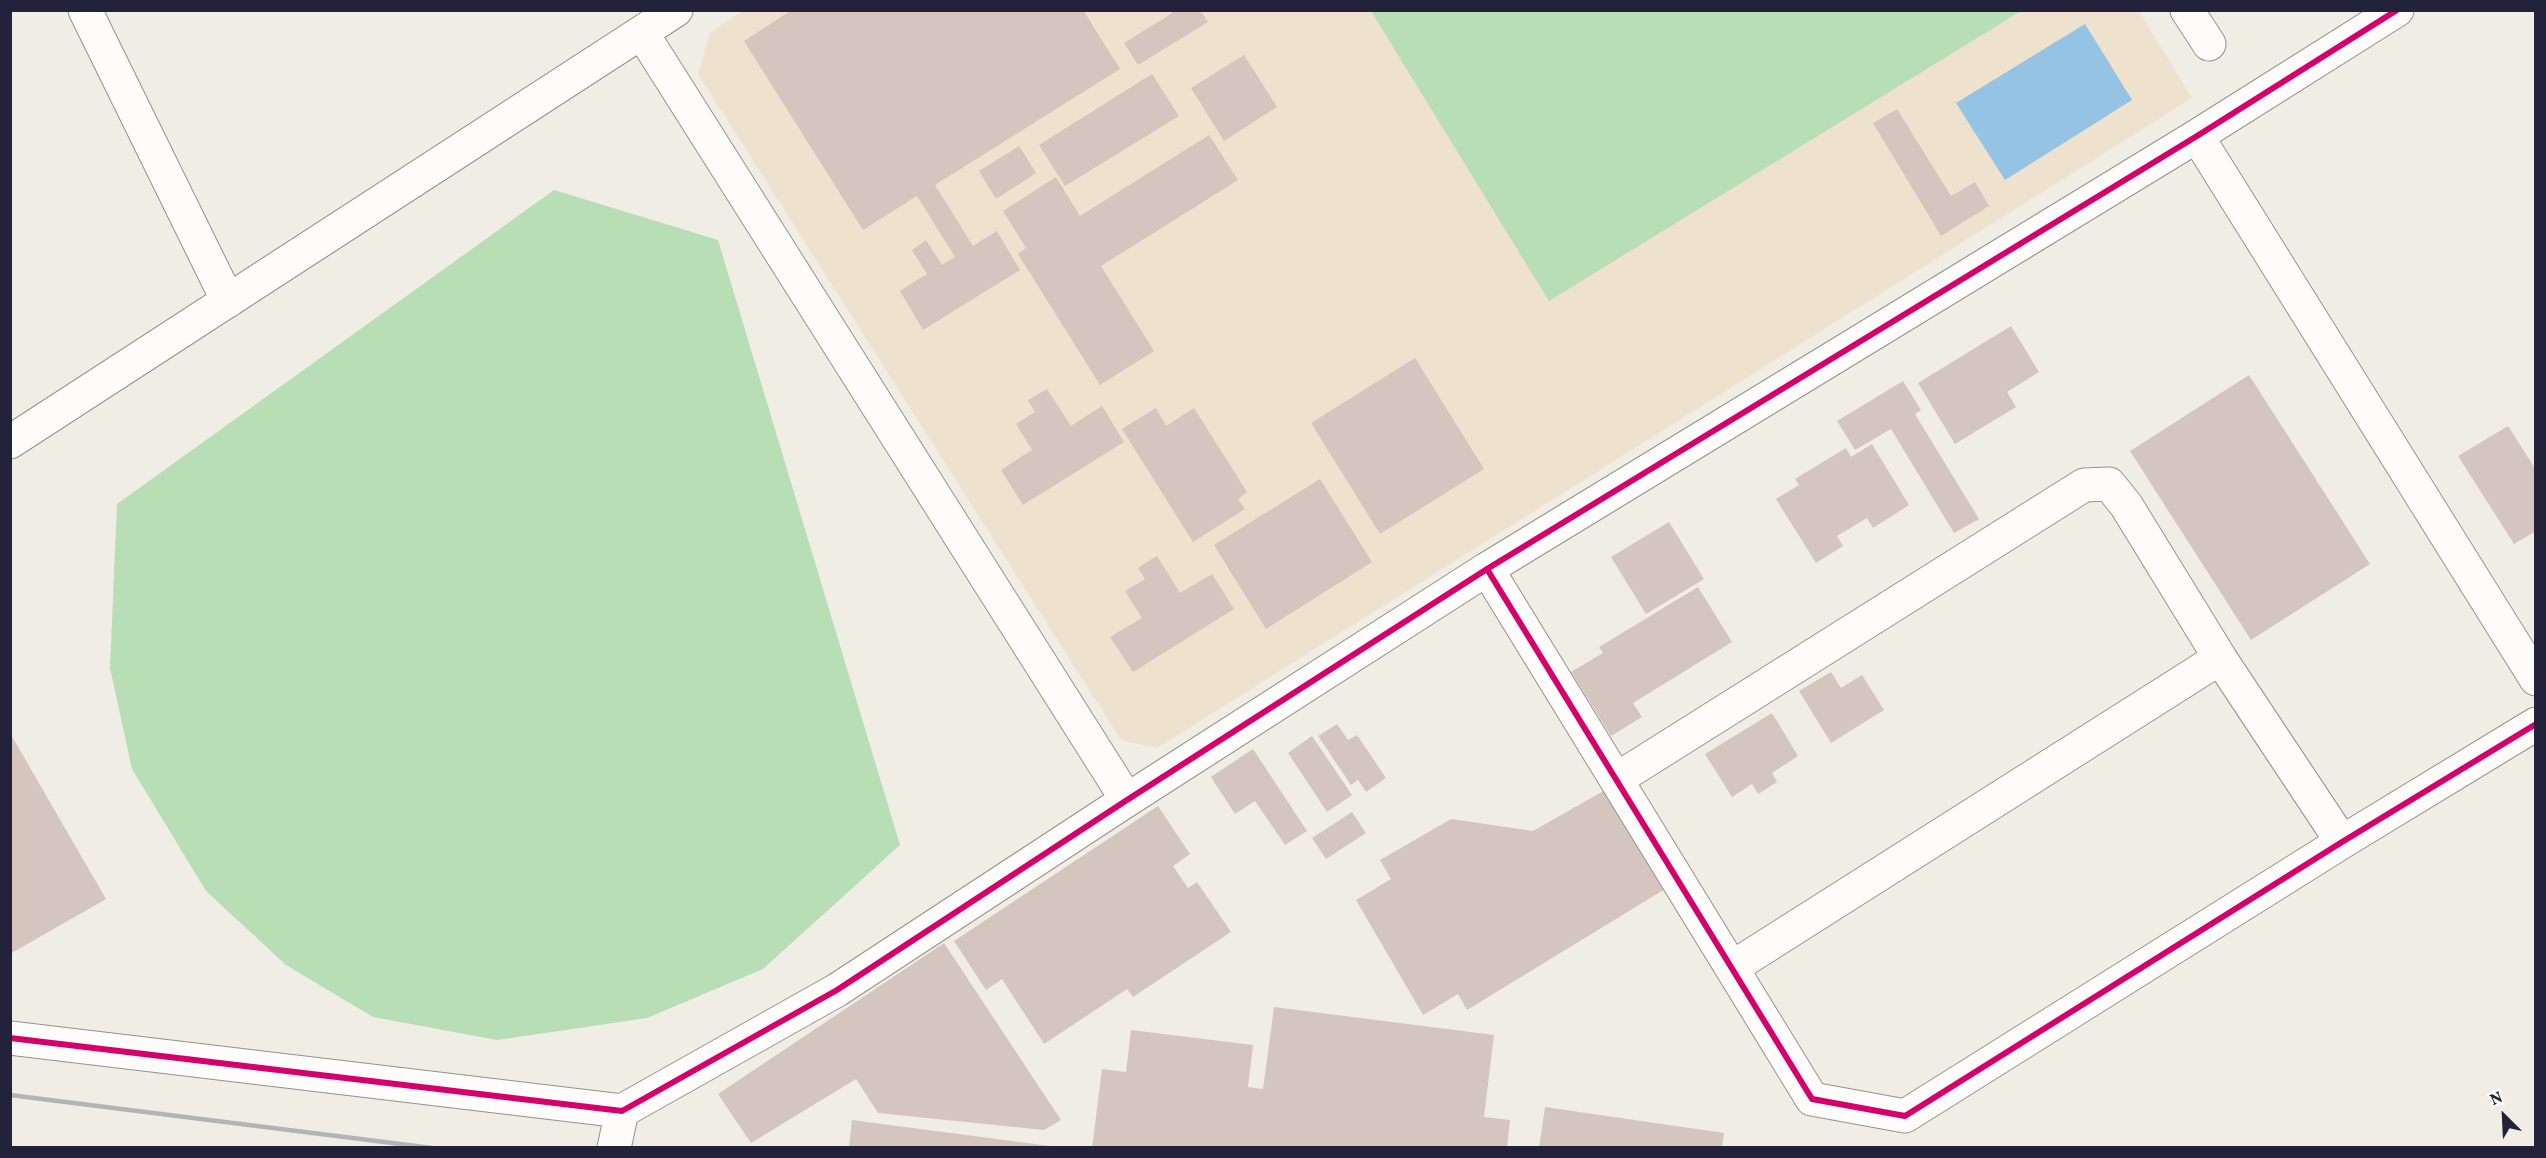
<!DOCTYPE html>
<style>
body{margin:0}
#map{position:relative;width:2546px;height:1158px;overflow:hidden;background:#f0ede4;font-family:Vollkorn,serif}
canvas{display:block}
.frame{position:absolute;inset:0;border:12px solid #22223b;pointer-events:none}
.north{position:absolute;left:2474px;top:1086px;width:60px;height:60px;-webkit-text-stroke:4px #fdfcf7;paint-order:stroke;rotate:336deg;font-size:16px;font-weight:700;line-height:24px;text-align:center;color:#22223b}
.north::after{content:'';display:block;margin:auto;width:21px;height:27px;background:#22223b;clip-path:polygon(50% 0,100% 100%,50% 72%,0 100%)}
</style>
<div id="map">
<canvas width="2546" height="1158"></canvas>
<div class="frame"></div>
<div class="north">N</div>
</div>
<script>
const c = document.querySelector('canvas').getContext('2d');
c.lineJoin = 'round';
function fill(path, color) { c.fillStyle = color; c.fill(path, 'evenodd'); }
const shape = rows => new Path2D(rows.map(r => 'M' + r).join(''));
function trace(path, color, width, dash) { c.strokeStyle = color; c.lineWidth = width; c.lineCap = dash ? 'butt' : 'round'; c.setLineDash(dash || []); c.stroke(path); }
fill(shape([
 [744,10,2138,10,2192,98,1157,748,1121,740,698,74,710,33]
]), '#eee1cd');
fill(shape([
 [1371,11,2021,11,1549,301],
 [554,190,718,240,900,845,763,969,647,1018,497,1040,373,1017,286,965,206,891,132,769,110,668,117,504]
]), '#b7deb5');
fill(shape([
 [2085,24,2132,100,2005,180,1956,103]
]), '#94c3e3');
fill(shape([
 [792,10,1083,10,1120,69,935,185,973,246,997,231,1020,270,923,330,900,291,927,274,912,250,926,240,942,265,955,257,917,196,863,230,744,41],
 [1177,10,1200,10,1208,22,1138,65,1124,43],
 [1244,55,1277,107,1224,141,1191,88],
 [1152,74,1179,116,1065,186,1039,145],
 [1897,109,1951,196,1975,182,1989,206,1941,236,1873,123],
 [1209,135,1238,180,1101,266,1154,351,1100,385,1018,254,1026,248,1003,211,1056,177,1080,216],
 [1019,146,1036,173,996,199,979,171],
 [2011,326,2039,372,2007,392,2016,407,1955,444,1918,383],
 [1415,358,1484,469,1380,534,1311,423],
 [2249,375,2370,564,2251,640,2130,451],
 [1903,381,1921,410,1915,414,1979,519,1954,533,1891,429,1855,450,1837,421],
 [1047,389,1071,426,1102,406,1124,442,1023,505,1001,470,1032,450,1016,424,1035,412,1028,400],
 [1156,408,1166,426,1194,408,1247,492,1238,499,1245,509,1193,542,1122,429],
 [2508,426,2536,470,2536,531,2514,544,2458,456],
 [1872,444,1909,505,1873,528,1867,518,1837,536,1843,546,1816,563,1776,499,1799,485,1795,479,1846,448,1851,457],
 [1320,479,1372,562,1266,629,1214,545],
 [1669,522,1704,579,1646,614,1611,557],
 [1157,556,1180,593,1212,574,1234,609,1133,672,1110,637,1142,618,1125,591,1145,579,1138,568],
 [1698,587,1732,642,1633,703,1642,717,1611,736,1571,672,1603,653,1599,647],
 [1831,672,1841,688,1862,675,1884,710,1831,743,1799,691],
 [1772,713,1798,756,1772,773,1777,782,1758,794,1752,784,1732,797,1705,754],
 [1337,724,1348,740,1357,735,1386,778,1366,792,1358,780,1351,785,1318,736],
 [10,733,106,899,10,954],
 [1312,736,1352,795,1327,812,1288,753],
 [1253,749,1307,831,1285,845,1255,801,1235,814,1211,777],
 [1607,789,1670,886,1467,1010,1458,994,1423,1015,1356,900,1391,879,1380,860,1451,819,1533,831],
 [1158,806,1190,854,1173,866,1188,888,1197,882,1231,932,1133,997,1127,989,1044,1044,1002,979,986,990,954,941],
 [1352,812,1366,833,1326,859,1312,838],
 [944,943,1061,1120,1044,1130,878,1113,856,1079,751,1143,718,1094],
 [1274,1007,1494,1035,1484,1117,1510,1120,1507,1148,1092,1148,1102,1069,1126,1072,1131,1030,1253,1045,1248,1087,1263,1089],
 [1545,1107,1724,1133,1722,1148,1539,1148],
 [852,1120,1050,1146,1050,1148,849,1148]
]), '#d4c6be');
const minor = shape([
 [85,10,228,301],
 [2187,10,2209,44],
 [642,33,1127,800],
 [2197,136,2536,679],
 [10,442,676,10],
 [1487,569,1812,1099,1905,1116,2342,842,2536,724],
 [1617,779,2084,485,2109,484,2126,505,2220,658,2342,842],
 [1733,967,2220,658],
 [10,1038,622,1111,837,990,1127,800,1487,569,2197,136,2397,10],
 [614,1148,622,1111]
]);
trace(minor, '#939291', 35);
trace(minor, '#fdfcfb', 33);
trace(shape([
 [10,1095,432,1148]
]), '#b4b4b6', 4.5);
trace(shape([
 [1487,569,1812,1099,1905,1116,2342,842,2536,724],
 [10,1038,622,1111,837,990,1127,800,1487,569,2197,136,2397,10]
]), '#d6006c', 6);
</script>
